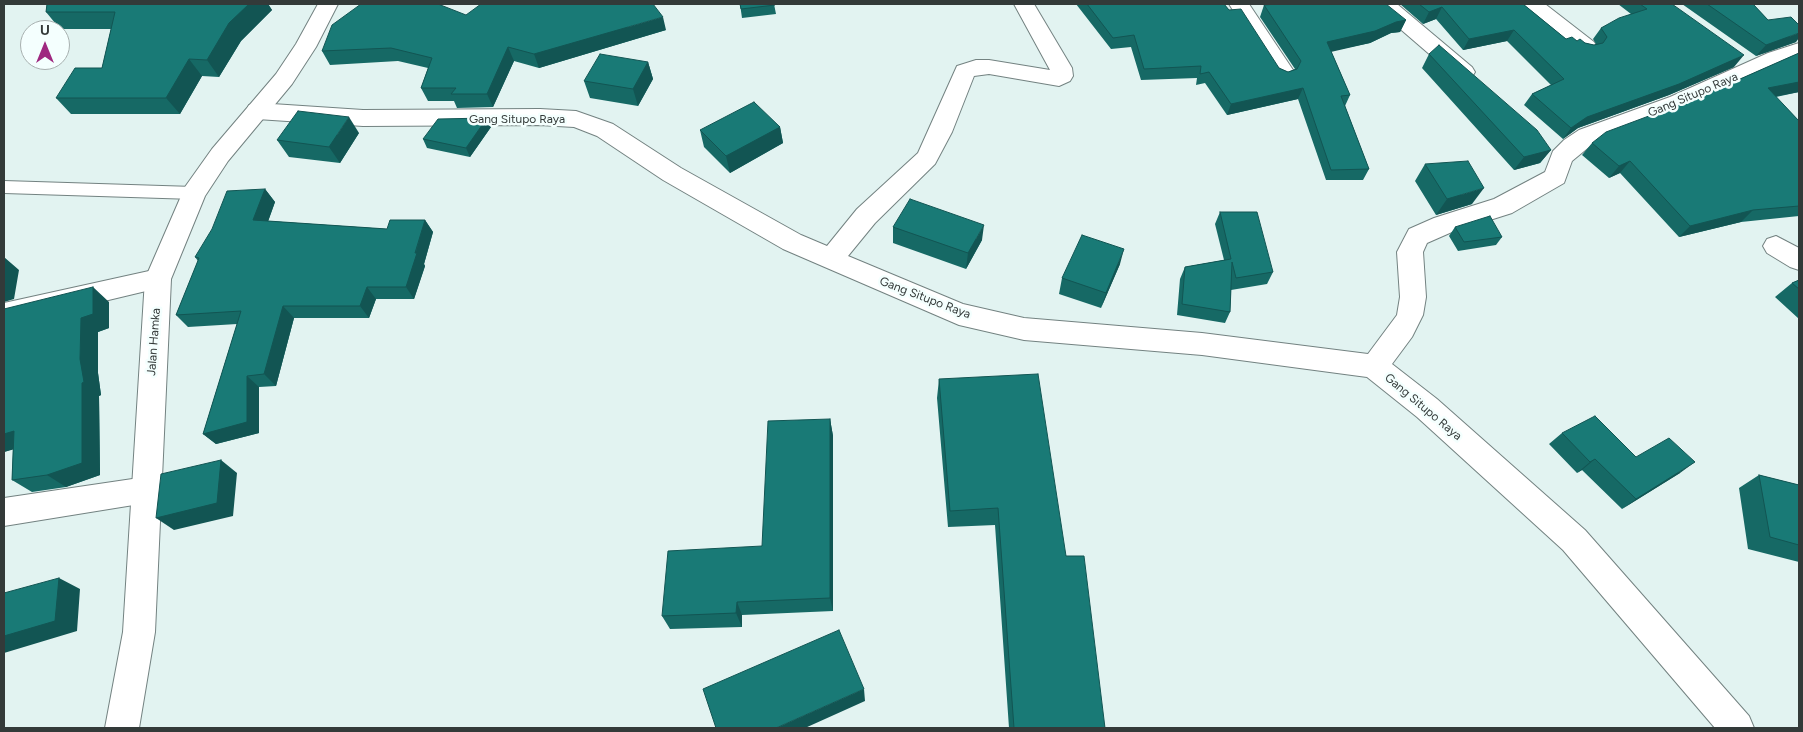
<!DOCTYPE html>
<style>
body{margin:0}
#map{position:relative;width:1803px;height:732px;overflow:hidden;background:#e2f3f1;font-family:Figtree,sans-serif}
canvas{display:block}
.frame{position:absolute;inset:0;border:5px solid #333a39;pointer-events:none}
.north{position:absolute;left:20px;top:20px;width:50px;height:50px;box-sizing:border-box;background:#f4fffe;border:1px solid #a7b0af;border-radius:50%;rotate:0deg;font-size:14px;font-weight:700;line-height:20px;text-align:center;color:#333a39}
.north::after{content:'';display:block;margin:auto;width:18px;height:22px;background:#9f2880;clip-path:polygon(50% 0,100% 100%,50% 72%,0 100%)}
</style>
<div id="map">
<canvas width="1803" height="732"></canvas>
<div class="frame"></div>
<div class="north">U</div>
</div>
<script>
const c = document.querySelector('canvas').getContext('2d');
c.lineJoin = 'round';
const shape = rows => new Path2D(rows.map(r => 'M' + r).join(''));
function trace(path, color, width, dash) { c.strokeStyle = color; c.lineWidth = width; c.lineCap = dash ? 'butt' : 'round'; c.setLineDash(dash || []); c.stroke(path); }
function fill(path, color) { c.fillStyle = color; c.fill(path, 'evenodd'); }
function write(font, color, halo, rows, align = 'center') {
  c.font = font + ' Figtree,sans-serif'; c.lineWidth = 5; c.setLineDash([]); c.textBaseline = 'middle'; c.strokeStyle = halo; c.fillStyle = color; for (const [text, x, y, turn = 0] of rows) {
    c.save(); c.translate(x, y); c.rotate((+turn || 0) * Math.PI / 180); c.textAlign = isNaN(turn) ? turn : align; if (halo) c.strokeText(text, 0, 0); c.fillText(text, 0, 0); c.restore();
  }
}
const service = shape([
 [4,181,194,187,199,189,202,193,199,197,194,199,4,193,4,181]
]);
const minor = shape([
 [1014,4,1034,4,1072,68,1073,76,1070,81,1059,86,989,74,974,76,952,132,935,164,875,223,848,256,963,304,1024,318,1202,333,1368,354,1397,315,1400,297,1397,252,1409,229,1434,218,1494,199,1545,172,1553,151,1564,140,1579,130,1670,97,1768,53,1799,43,1799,58,1686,109,1595,142,1572,161,1564,183,1512,213,1452,232,1427,243,1423,252,1426,297,1423,315,1412,337,1392,364,1437,399,1585,530,1749,716,1754,728,1715,728,1563,550,1417,417,1367,377,1202,355,1024,340,959,325,783,249,663,180,597,136,574,127,540,125,363,126,257,119,249,117,246,111,249,105,257,103,363,110,540,109,576,111,613,124,681,168,801,235,827,246,857,209,918,153,957,66,976,60,989,60,1050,70,1014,4],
 [1229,4,1249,4,1295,73,1292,78,1284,81,1276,78,1229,4],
 [1374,4,1397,4,1472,67,1475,72,1472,77,1464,80,1456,77,1377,9,1374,4],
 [1522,4,1545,4,1594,42,1597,47,1594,52,1586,54,1578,52,1525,9,1522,4],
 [1776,236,1799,248,1799,270,1790,267,1767,253,1763,246,1767,239,1776,236],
 [158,269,167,272,171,279,167,286,4,325,4,303,158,269],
 [146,477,157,480,161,490,157,500,146,503,4,526,4,498,146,477]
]);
const tertiary = shape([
 [318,4,338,4,316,47,292,84,228,161,205,196,171,279,155,632,139,728,105,728,123,632,145,279,185,187,212,149,276,74,296,44,318,4]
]);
trace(service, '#738281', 2);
trace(minor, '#738281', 2);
trace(tertiary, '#738281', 2);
fill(service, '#fff');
fill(minor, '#fff');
fill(tertiary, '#fff');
fill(shape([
 [47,4,268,4,272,10,241,41,219,77,202,76,180,114,71,114,56,98,102,68,111,29,60,29,46,12],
 [740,4,774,4,776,14,742,18],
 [1076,4,1224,4,1279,68,1288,72,1295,69,1260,17,1264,5,1406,20,1400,32,1391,33,1370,43,1331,51,1350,95,1345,106,1369,169,1363,180,1326,180,1298,99,1227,115,1205,83,1196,85,1197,78,1141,80,1131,47,1111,49],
 [1400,4,1523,4,1566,39,1577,41,1594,45,1596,44,1593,39,1601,28,1631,14,1618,4,1672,4,1734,67,1669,95,1578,128,1563,139,1524,105,1532,94,1551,85,1507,41,1463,50,1436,19,1423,24],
 [1682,4,1753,4,1768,20,1796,42,1756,56],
 [466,15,666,30,539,68,514,61,493,107,457,108,454,101,428,101,421,88,428,68,398,61,330,65,322,51],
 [1799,53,1799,92,1776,97,1799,121,1799,216,1741,222,1679,237,1620,173,1609,178,1582,155,1592,143,1697,98],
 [1429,54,1551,150,1540,163,1514,170,1422,68],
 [648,62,653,79,638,106,590,98,584,81],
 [487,118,491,127,470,157,427,148,423,139],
 [780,127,783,143,730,173,704,147,700,130],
 [359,133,340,163,289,157,277,140],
 [1425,164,1472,204,1436,215,1415,181],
 [265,189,275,202,268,221,387,229,425,220,433,232,424,264,425,266,414,299,376,299,369,318,294,318,276,386,259,387,259,433,216,444,203,434,237,324,188,327,176,315,198,261,195,257],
 [1220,212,1273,272,1267,284,1231,290,1230,312,1225,323,1177,315,1180,279,1185,267,1224,260,1215,224],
 [893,227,982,240,966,269,893,243],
 [1455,227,1502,237,1496,245,1458,251,1449,236],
 [1120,264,1101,308,1059,294,1062,278],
 [1799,280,1799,319,1775,297,1792,283],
 [109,302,109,328,98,332,98,373,101,395,99,396,100,475,66,487,32,492,12,480,13,449,4,452,4,309],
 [939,379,1066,556,1105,728,1009,728,995,525,948,527,937,398],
 [830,419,833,436,833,611,742,615,742,627,670,629,662,616,762,546],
 [1562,433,1636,457,1680,473,1622,509,1582,470,1577,473,1549,444],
 [1759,475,1799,485,1799,562,1748,549,1739,488]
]), '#166965');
fill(shape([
 [249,4,268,4,272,10,241,41,219,77,207,60,229,23],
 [1442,7,1436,19,1423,24,1429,12],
 [663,17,666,30,539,68,534,54],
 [1406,20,1400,32,1391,33,1370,43,1322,54,1327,42,1396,22],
 [1514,30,1507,41,1463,50,1469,39],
 [1799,33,1799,38,1796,42,1756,56,1766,45],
 [508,47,514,61,493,107,487,94],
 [1744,55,1734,67,1669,95,1578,128,1563,139,1571,128,1587,117],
 [189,59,202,76,180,114,166,98],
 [648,62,653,79,638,106,633,89],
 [1799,82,1799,92,1756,100,1768,88],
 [1303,88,1298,99,1227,115,1231,104],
 [349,117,359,133,340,163,329,147],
 [487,118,491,127,470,157,466,148],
 [780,127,783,143,730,173,726,156],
 [1551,150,1540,163,1514,170,1524,157],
 [1630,161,1620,173,1609,178,1619,166],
 [1484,188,1472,204,1436,215,1447,199],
 [265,189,275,202,264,233,253,220],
 [1753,210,1741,222,1679,237,1690,226],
 [425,220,433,232,424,264,425,266,414,299,406,287],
 [984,225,982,240,966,269,968,253],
 [1124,249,1120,264,1101,308,1106,293],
 [4,257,19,270,14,299,4,302],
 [93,287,109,302,109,328,98,332,98,373,101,395,99,396,100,475,66,487,47,475,80,359,81,318],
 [367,287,376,299,369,318,360,306],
 [283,306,294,318,276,386,264,374],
 [247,376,259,387,259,433,216,444,203,434],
 [830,419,833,436,833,611,830,598],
 [14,431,33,444,4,452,4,434],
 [1595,459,1582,470,1577,473,1590,462],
 [221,460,237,473,233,516,174,530,156,518],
 [1695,462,1680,473,1622,509,1636,499],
 [59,578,80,589,77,631,4,653,4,636],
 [737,602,742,615,742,627,736,613],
 [864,689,865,701,805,728,776,728]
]), '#125553');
const building = shape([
 [47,4,249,4,229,23,207,60,189,59,166,98,56,98,75,68,102,68,115,12,46,12,47,4],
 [361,4,438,4,466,15,481,4,653,4,663,17,534,54,508,47,487,94,451,94,456,88,421,88,432,58,391,48,322,51,332,25,361,4],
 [740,4,774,4,775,5,741,9,740,4],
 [1087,4,1224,4,1229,10,1241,9,1279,68,1288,72,1297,69,1301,61,1264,5,1277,4,1386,4,1406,20,1396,22,1375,31,1327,42,1350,95,1341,96,1369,169,1331,170,1303,88,1231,104,1209,72,1200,74,1201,66,1144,69,1134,35,1113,38,1087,4],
 [1419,4,1523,4,1566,39,1572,37,1577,41,1580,39,1585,43,1594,45,1603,43,1607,37,1601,28,1619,18,1647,9,1640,4,1672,4,1744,55,1679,84,1587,117,1571,128,1532,94,1564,79,1514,30,1469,39,1442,7,1429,12,1419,4],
 [1707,4,1753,4,1768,20,1791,17,1799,25,1799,33,1766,45,1707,4],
 [1439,45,1537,130,1551,150,1524,157,1429,54,1439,45],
 [1799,53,1799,82,1768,88,1799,121,1799,206,1753,210,1690,226,1630,161,1619,166,1592,143,1606,132,1697,98,1799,53],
 [600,54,648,62,633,89,584,81,600,54],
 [754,102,780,127,726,156,700,130,754,102],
 [298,111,349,117,329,147,277,140,298,111],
 [487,118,466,148,423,139,438,119,487,118],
 [1468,161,1484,188,1447,199,1425,164,1468,161],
 [265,189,253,220,387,229,390,220,425,220,415,253,417,253,406,287,367,287,360,306,283,306,264,374,247,376,247,422,203,434,241,311,176,315,199,258,195,257,212,229,227,191,265,189],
 [910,199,984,225,968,253,893,227,910,199],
 [1220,212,1257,212,1273,272,1236,278,1232,262,1230,312,1182,304,1185,267,1231,259,1220,212],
 [1490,216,1502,237,1464,242,1455,227,1490,216],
 [1082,235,1124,249,1106,293,1062,278,1082,235],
 [1799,280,1799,289,1792,283,1799,280],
 [93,287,93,314,81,318,80,359,84,382,82,383,82,463,47,475,12,480,14,431,4,434,4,309,93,287],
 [1038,374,1066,556,1084,556,1105,728,1014,728,998,508,950,511,939,379,1038,374],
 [1595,416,1636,457,1669,438,1695,462,1636,499,1595,459,1590,462,1562,433,1595,416],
 [830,419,830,598,737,602,736,613,662,616,668,551,762,546,768,421,830,419],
 [221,460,217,503,156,518,161,474,221,460],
 [1759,475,1799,485,1799,545,1770,537,1759,475],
 [59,578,55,621,4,636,4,593,59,578],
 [839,630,864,689,776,728,716,728,703,689,839,630]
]);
fill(building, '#197a76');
trace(building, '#125553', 1);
write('12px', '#333a39', '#f4fffe', [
 ["Gang Situpo Raya",1693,95,-23],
 ["Gang Situpo Raya",517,119],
 ["Gang Situpo Raya",925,298,21],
 ["Jalan Hamka",154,342,-86],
 ["Gang Situpo Raya",1423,407,40]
]);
</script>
